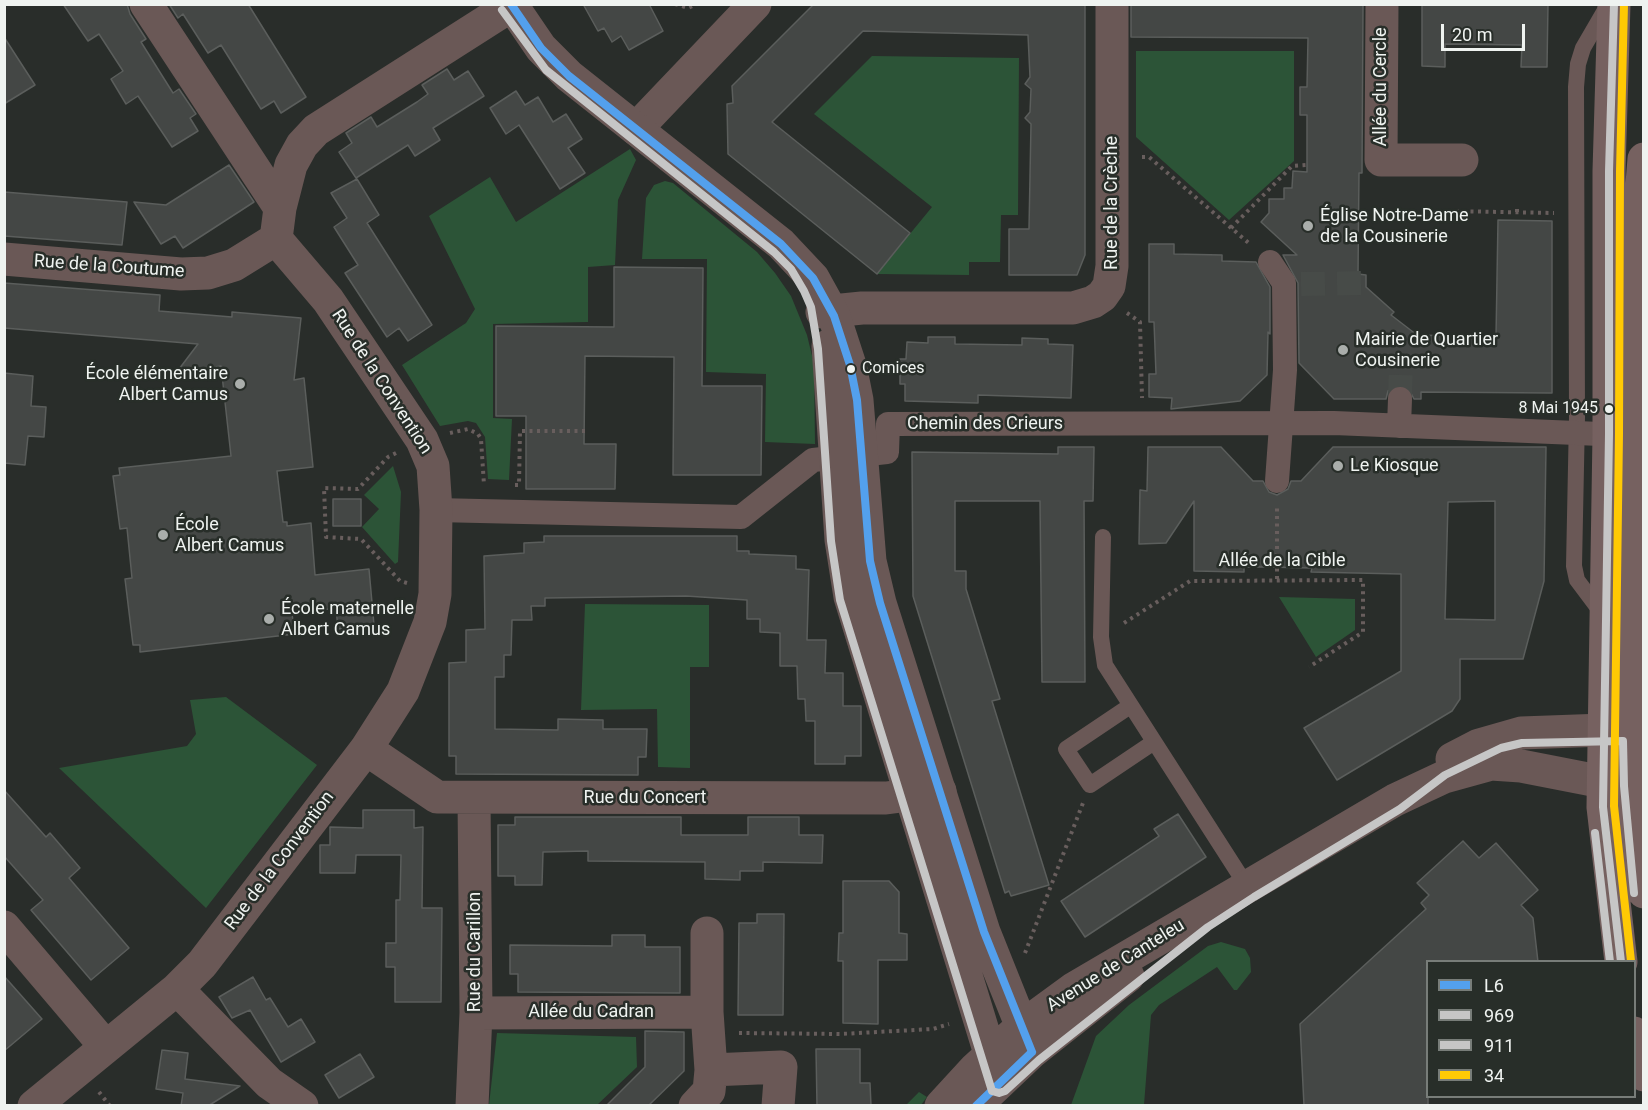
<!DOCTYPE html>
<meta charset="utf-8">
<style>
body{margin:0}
#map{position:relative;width:1648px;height:1110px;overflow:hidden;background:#292d2a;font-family:Roboto,sans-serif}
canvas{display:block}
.frame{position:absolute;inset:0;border:6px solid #eff3f0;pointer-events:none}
.legend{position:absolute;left:1426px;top:960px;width:210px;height:138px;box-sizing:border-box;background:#282e29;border:2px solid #787d79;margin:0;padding:8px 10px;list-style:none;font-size:18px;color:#eff3f0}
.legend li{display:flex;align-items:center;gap:12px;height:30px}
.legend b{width:30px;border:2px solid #787d79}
.scale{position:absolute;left:1441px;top:24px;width:84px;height:27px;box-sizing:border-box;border:3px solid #eff3f0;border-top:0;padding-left:8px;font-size:18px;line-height:21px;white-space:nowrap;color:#eff3f0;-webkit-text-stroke:4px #282e29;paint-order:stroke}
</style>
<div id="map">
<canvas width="1648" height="1110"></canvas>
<div class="frame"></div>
<ul class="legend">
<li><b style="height:8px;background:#53a0ed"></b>L6</li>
<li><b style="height:8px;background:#c6c6c6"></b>969</li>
<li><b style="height:8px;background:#c6c6c6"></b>911</li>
<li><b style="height:8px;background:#ffc904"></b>34</li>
</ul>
<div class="scale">20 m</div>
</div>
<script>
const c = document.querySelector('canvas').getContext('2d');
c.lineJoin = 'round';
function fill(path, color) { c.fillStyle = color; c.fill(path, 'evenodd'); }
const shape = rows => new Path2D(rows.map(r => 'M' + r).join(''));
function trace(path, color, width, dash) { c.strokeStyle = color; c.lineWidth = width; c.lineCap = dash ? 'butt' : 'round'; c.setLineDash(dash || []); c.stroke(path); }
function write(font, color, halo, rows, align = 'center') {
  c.font = font + ' Roboto,sans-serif'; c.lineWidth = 5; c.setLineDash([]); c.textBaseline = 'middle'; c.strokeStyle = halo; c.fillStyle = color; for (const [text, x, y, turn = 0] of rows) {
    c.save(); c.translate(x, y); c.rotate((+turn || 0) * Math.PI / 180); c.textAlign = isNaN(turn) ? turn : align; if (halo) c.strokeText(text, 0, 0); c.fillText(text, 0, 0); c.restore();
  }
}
fill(shape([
 [1136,51,1294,51,1294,161,1229,220,1136,137],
 [872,56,1019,58,1018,215,1001,215,1000,262,969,262,969,275,877,274,932,207,814,114],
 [630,149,636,160,618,200,615,265,588,267,588,322,493,324,493,418,512,419,509,480,488,479,485,437,476,423,468,421,440,426,402,365,466,323,475,309,429,216,490,177,516,222],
 [665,181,673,183,757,252,775,273,791,296,807,335,814,364,815,444,765,442,766,374,706,372,707,259,642,259,646,198,654,185],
 [393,466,401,492,398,562,395,564,362,527,379,509,364,495],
 [1279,597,1355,599,1355,630,1316,657],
 [585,604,709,605,709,667,690,667,690,768,658,767,657,709,581,710],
 [226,697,317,765,206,908,59,768,187,746,196,734,190,700],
 [1221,942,1245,949,1250,958,1251,972,1237,990,1234,990,1217,967,1159,1005,1151,1015,1144,1105,1071,1105,1096,1036,1129,1005,1208,946],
 [497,1033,636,1037,637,1067,597,1105,489,1105],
 [919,1092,927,1097,921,1105,906,1105]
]), '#2c5437');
const building = shape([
 [63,4,127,4,130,14,146,39,141,42,173,93,179,89,196,114,190,118,198,131,172,147,138,96,126,104,111,79,123,71,99,34,88,41,63,4],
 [169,4,248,4,306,97,281,113,274,101,261,109,221,45,208,53,183,14,178,18,169,4],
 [583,4,649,4,663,31,629,50,621,36,612,42,604,28,598,31,583,4],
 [814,4,1085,4,1085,255,1077,275,1009,275,1009,229,1029,229,1031,124,1025,118,1030,112,1031,89,1025,84,1030,77,1028,35,863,31,772,122,910,233,877,274,728,154,727,104,733,103,732,86,814,4],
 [1131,4,1363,4,1362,173,1359,173,1358,274,1366,275,1366,287,1394,312,1391,315,1417,335,1496,337,1498,220,1552,221,1552,393,1421,392,1421,399,1414,399,1408,387,1400,385,1388,391,1386,399,1334,399,1299,363,1298,283,1283,255,1297,255,1261,222,1269,213,1269,199,1284,199,1284,188,1292,188,1293,171,1307,172,1307,115,1300,115,1300,87,1307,87,1308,38,1131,37,1131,4],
 [1422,4,1548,4,1547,67,1521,67,1522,45,1445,44,1445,67,1422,66,1422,4],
 [4,37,35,85,4,104,4,37],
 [447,69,454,80,468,71,484,96,433,128,440,140,415,156,408,145,356,178,339,152,352,143,346,133,371,117,377,127,417,102,428,94,422,85,447,69],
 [516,91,525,105,538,97,553,122,566,114,582,139,568,148,585,173,560,189,519,125,506,134,490,108,516,91],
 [229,165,254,202,183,248,175,236,161,244,134,202,166,205,229,165],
 [357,179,379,215,367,223,432,325,408,341,399,328,387,337,345,273,358,265,334,227,347,218,331,193,357,179],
 [4,192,127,202,122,245,4,236,4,192],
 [1149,244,1174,244,1174,254,1222,255,1222,261,1256,262,1270,287,1270,334,1268,332,1267,375,1240,401,1171,409,1172,398,1149,397,1149,374,1156,374,1154,322,1149,322,1149,244],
 [614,267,703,268,702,386,762,386,761,475,673,475,674,357,585,356,584,444,616,444,615,489,526,489,526,416,496,416,496,326,614,327,614,267],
 [4,283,160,295,159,311,232,317,232,312,301,318,294,380,304,378,313,467,277,471,283,522,287,522,287,526,311,523,315,575,369,569,374,625,338,629,336,608,292,614,295,634,140,652,140,645,133,645,125,579,132,578,127,528,120,529,113,476,120,475,119,468,231,456,221,366,176,373,198,344,4,328,4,283],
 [928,337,955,337,955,344,1022,345,1022,338,1048,339,1048,344,1073,345,1071,398,978,395,978,403,905,401,905,384,900,384,900,359,906,359,907,342,928,343,928,337],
 [4,373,33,376,31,406,46,407,44,437,28,436,25,465,4,463,4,373],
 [1058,447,1094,447,1093,501,1084,501,1085,682,1042,682,1040,501,955,501,955,571,966,571,966,589,1000,699,992,701,1049,885,1011,896,1009,891,1005,893,913,596,912,452,1058,454,1058,447],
 [1148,447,1221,447,1253,481,1263,481,1269,492,1277,495,1288,489,1291,481,1301,481,1333,447,1546,447,1544,581,1523,659,1460,659,1460,699,1452,711,1337,780,1304,728,1401,671,1401,574,1311,572,1312,568,1266,567,1244,567,1244,572,1194,571,1194,501,1166,543,1139,544,1140,490,1147,491,1148,447],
 [1495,501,1495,620,1445,619,1448,502,1495,501],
 [333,499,361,499,361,526,333,526,333,499],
 [544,536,737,536,737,551,749,551,749,554,796,556,796,569,809,570,807,640,826,640,825,673,843,673,843,706,861,706,861,756,845,756,845,764,815,764,815,721,806,721,805,699,798,699,797,666,780,666,780,633,760,632,760,619,747,619,747,600,686,596,545,598,545,606,531,606,532,620,512,620,511,655,504,655,504,677,495,677,495,729,558,730,558,719,603,720,603,729,647,729,646,757,638,757,638,775,456,774,456,756,449,756,449,663,466,662,466,630,485,629,484,556,524,553,524,543,544,542,544,536],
 [4,790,46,837,50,833,80,868,69,878,129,948,91,980,31,910,43,900,4,856,4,790],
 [363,810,414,810,414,828,423,827,422,908,442,908,441,1002,395,1002,395,967,386,967,386,943,396,943,396,900,400,900,401,855,356,855,355,873,320,873,320,845,330,845,330,827,363,828,363,810],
 [1178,814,1206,857,1085,937,1061,901,1159,836,1154,829,1178,814],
 [515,817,681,817,681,835,748,835,748,817,799,817,799,835,823,835,822,863,763,862,763,871,740,871,740,880,705,879,705,862,588,861,588,851,543,852,542,885,515,885,515,876,498,876,498,825,515,825,515,817],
 [1463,841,1479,858,1496,843,1538,890,1521,905,1533,918,1538,962,1428,962,1428,1106,1304,1106,1300,1024,1426,909,1421,903,1429,895,1417,883,1463,841],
 [843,881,889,881,899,892,899,933,907,934,907,960,878,960,878,1024,843,1023,843,961,838,961,839,933,843,933,843,881],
 [757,914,784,914,783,1015,738,1015,739,923,757,923,757,914],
 [612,935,645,935,645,947,680,947,680,993,518,992,518,974,510,974,510,945,612,946,612,935],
 [4,976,42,1019,4,1051,4,976],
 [253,977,266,1000,270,998,288,1027,301,1019,315,1042,281,1062,250,1010,232,1018,219,997,253,977],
 [645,1031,684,1032,684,1071,648,1106,606,1106,645,1067,645,1031],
 [816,1049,860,1049,860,1083,870,1083,871,1106,817,1106,816,1049],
 [162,1050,188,1053,185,1079,240,1086,208,1106,181,1106,183,1093,156,1089,162,1050],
 [360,1054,374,1077,339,1098,325,1075,360,1054]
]);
fill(building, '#444745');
trace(building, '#5b5e5c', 1.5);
trace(shape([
 [1301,284,1366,283],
 [1400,399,1401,361]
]), '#474b48', 24, [24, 12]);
trace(shape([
 [675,4,688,8,697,4],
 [1142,157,1149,157,1251,245],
 [1448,211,1554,213],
 [1517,212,1517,205],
 [1231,228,1292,166,1306,165],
 [1127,313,1140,322,1142,398],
 [450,433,468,429,478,434,481,439,484,485],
 [396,453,388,457,358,489,324,488,326,537,361,539,400,581,407,583],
 [515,485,519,485,520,431,587,431],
 [1277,579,1277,506],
 [1124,623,1190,581,1363,580,1363,632,1309,667],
 [1025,953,1083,803],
 [739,1033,840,1034,933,1029,949,1024],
 [99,1092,110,1106]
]), '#685e5d', 4, [3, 4.5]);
trace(shape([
 [1103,537,1101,637,1105,665,1248,888],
 [1604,616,1577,580,1574,566,1577,417,1576,87,1578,64,1583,48,1608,5],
 [1130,706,1066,749,1090,785,1154,742]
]), '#6a5856', 16);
trace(shape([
 [1270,262,1284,283,1285,370,1277,481],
 [1399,426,1400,399],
 [436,510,741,517,813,460,887,452,888,424,1334,423,1625,435]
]), '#6a5856', 24);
trace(shape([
 [146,4,280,208],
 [1382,4,1381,160,1462,160],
 [636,129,755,4],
 [4,259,181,274,208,273,234,265,276,239],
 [822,312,862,308,1073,308,1093,302,1102,296,1109,286,1112,266,1112,4],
 [366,749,437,797,886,798,940,791],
 [4,927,106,1047],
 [177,989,269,1083,302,1106],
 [707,1012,707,933],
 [476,1013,707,1012,711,1070,709,1091,695,1106],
 [711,1070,781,1067,778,1106],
 [34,1106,177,989,202,964,366,749,403,691,430,622,435,594,436,510,433,466,422,440,328,300,276,239,280,208,291,165,302,145,316,130,512,5],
 [472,1106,476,1013,474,798]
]), '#6a5856', 33);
trace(shape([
 [511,4,541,48,569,76,781,244,813,278,834,316,850,365,857,400,870,561,880,603,984,932,1032,1052],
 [828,346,841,540,850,597,999,1083],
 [1452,759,1479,745,1521,733,1604,730],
 [941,1106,975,1069,1021,1027,1073,989,1395,800,1444,777,1491,764,1521,766,1603,782],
 [975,1106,1032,1052,1128,976]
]), '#6a5856', 33);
trace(shape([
 [1614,4,1609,171,1609,434,1603,807,1621,962],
 [1644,159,1638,233,1632,671,1634,785,1644,892],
 [1634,1033,1644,1075]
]), '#766160', 33);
trace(shape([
 [511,4,541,48,569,76,781,244,813,278,834,316,850,365,857,400,870,561,880,603,984,932,1032,1052],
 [976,1106,1032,1052]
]), '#53a0ed', 8);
trace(shape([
 [502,10,546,70,774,252,791,269,804,291,811,307,818,349,831,541,840,600,992,1091,999,1093,1005,1091,1039,1060,1208,927,1254,897,1400,809,1445,775,1501,748,1522,743,1623,741,1624,786,1634,893],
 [1595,833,1610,962]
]), '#c6c6c6', 8);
trace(shape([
 [1614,4,1609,171,1609,434,1603,807,1621,962]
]), '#c6c6c6', 8);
trace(shape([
 [1624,4,1620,171,1619,434,1614,806,1631,961]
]), '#ffc904', 8);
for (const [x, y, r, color] of [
 [1308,226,6,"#aaaeab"],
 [1343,350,6,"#aaaeab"],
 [851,369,5,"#eff3f0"],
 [240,384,6,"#aaaeab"],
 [1609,409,5,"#eff3f0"],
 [1338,466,6,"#aaaeab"],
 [163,535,6,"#aaaeab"],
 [269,619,6,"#aaaeab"]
]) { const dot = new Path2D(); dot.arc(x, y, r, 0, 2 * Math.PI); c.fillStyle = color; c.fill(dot); trace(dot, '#282e29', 2); }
write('16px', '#eff3f0', '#282e29', [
 ["Comices",862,369],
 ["8 Mai 1945",1598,409,"right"]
], 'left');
write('18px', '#eff3f0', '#282e29', [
 ["Allée du Cercle",1381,87,-90],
 ["Rue de la Crèche",1112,203,-90],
 ["Rue de la Coutume",109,267,4],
 ["Rue de la Convention",381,382,57],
 ["Chemin des Crieurs",985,424],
 ["Allée de la Cible",1282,561],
 ["Rue du Concert",645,798],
 ["Rue de la Convention",280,861,-53],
 ["Rue du Carillon",475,952,-90],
 ["Avenue de Canteleu",1116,966,-32],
 ["Allée du Cadran",591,1012]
]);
write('18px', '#eff3f0', '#282e29', [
 ["Église Notre-Dame",1320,216],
 ["de la Cousinerie",1320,237],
 ["Mairie de Quartier",1355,340],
 ["Cousinerie",1355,361],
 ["École élémentaire",228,374,"right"],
 ["Albert Camus",228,395,"right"],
 ["Le Kiosque",1350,466],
 ["École",175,525],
 ["Albert Camus",175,546],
 ["École maternelle",281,609],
 ["Albert Camus",281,630]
], 'left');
</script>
